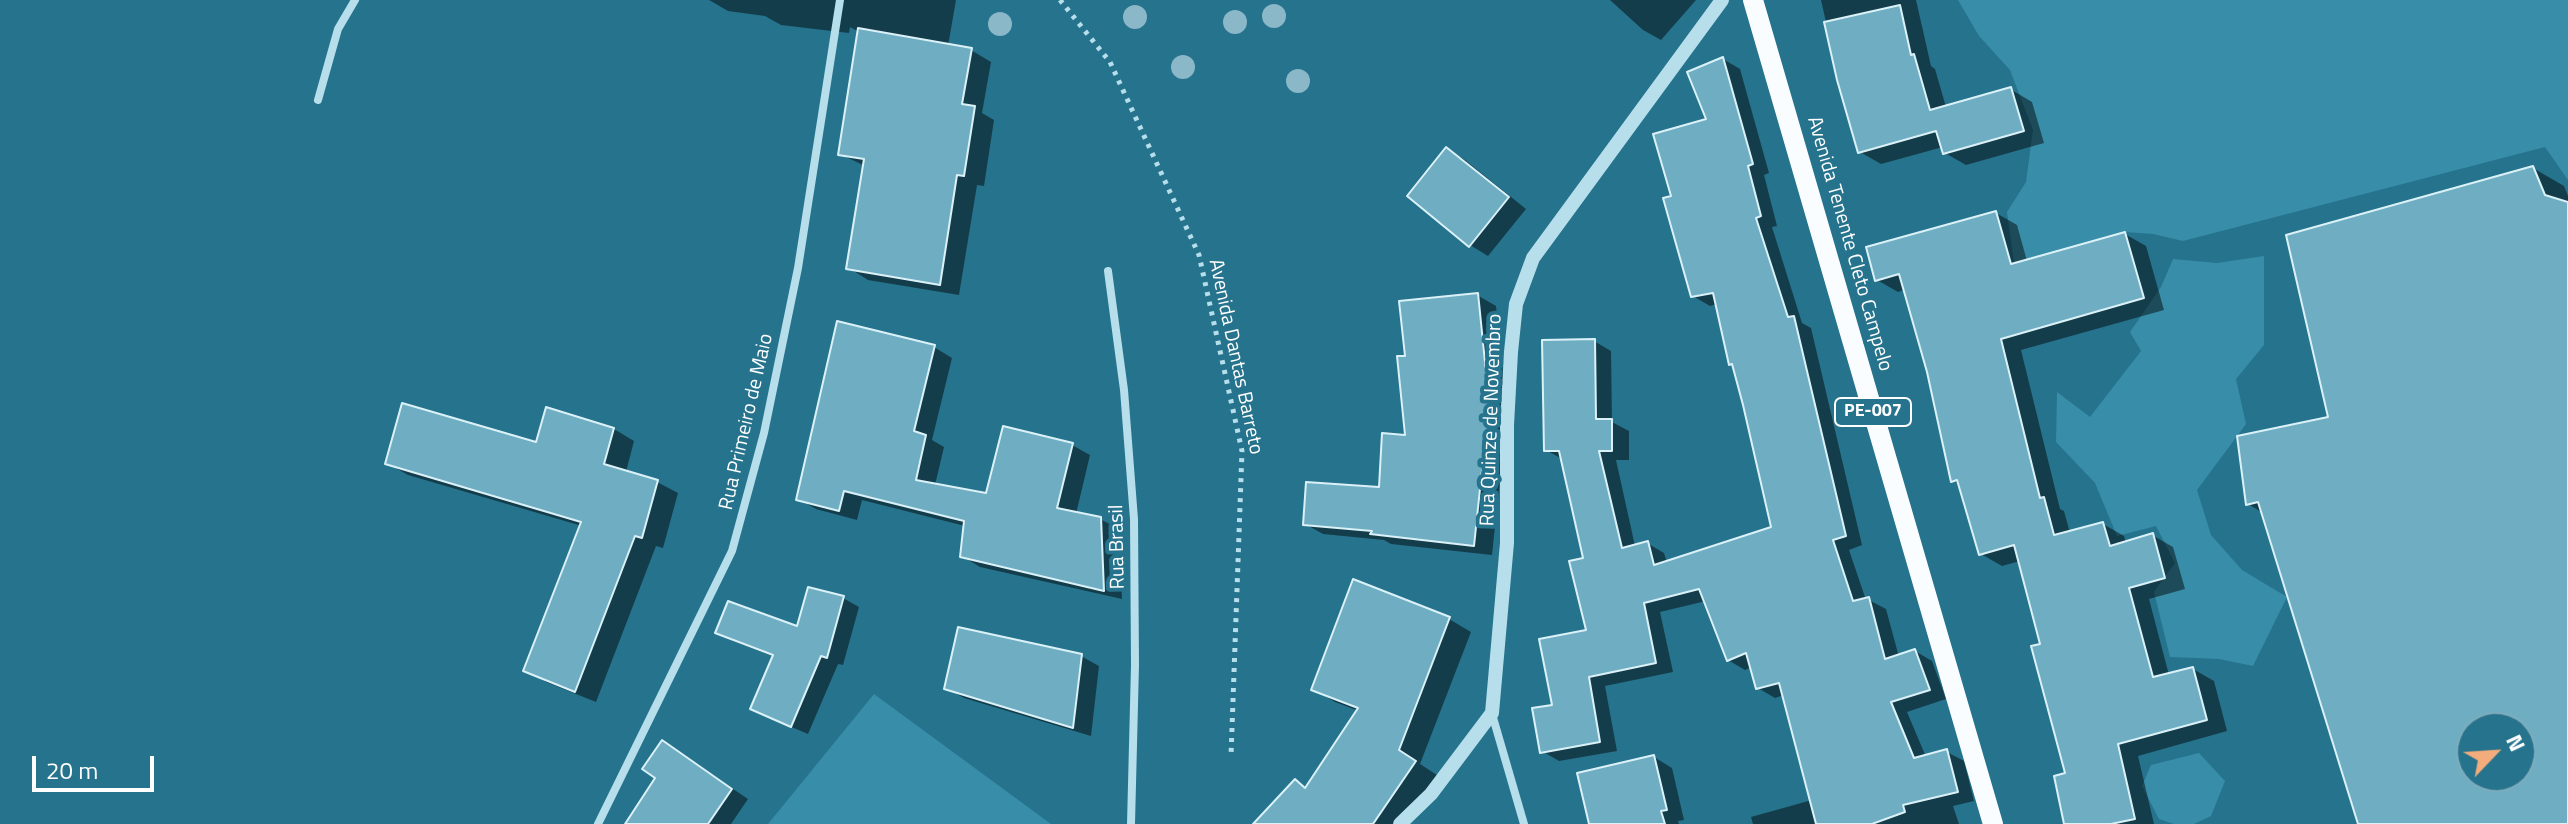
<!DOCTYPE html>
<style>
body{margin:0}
#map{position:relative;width:2568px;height:824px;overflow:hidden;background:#26738d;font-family:"Titillium Web",sans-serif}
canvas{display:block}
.north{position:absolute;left:2456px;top:712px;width:80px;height:80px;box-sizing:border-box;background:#26738d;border:2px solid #7dabbb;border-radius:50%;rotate:65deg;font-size:22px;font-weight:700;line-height:32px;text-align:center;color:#fff}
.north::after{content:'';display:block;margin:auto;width:28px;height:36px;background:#f3ac7b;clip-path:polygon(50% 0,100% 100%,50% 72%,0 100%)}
.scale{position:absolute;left:32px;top:756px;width:122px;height:36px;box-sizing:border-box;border:4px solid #fff;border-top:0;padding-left:10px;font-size:24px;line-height:28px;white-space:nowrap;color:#fff;-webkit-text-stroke:6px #26738d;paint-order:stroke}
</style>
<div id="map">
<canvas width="2568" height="824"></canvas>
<div class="north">N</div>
<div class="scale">20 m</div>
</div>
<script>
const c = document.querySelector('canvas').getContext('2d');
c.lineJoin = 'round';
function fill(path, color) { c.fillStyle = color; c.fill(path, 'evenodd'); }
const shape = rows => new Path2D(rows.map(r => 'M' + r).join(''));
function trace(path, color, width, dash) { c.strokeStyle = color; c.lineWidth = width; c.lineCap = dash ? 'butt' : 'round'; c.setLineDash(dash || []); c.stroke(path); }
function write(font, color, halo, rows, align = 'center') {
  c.font = font + ' "Titillium Web",sans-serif'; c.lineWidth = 8; c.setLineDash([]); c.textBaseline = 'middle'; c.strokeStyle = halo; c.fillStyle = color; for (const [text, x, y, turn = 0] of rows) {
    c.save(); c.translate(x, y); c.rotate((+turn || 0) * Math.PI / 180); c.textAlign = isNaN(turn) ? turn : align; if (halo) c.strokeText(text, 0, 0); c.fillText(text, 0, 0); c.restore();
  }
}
fill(shape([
 [1958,0,2568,0,2568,180,2545,147,2183,241,2153,234,2125,232,2014,263,2007,212,2026,182,2033,130,2010,70,1979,36],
 [2264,256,2264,345,2236,379,2246,424,2197,490,2211,535,2242,570,2287,597,2253,666,2219,659,2170,657,2154,592,2175,563,2156,526,2117,536,2095,483,2056,442,2057,392,2090,417,2141,351,2130,332,2161,287,2173,259,2217,263],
 [874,694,1051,824,768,824],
 [2199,753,2225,781,2211,816,2194,824,2174,824,2159,819,2142,786,2151,765]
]), '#388da8');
fill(shape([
 [709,0,956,0,948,46,971,50,991,62,982,113,994,120,984,186,977,185,959,295,868,280,849,268,865,166,840,154,859,32,850,27,849,33,781,25,765,16,728,11],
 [1610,0,1696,0,1661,40,1643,30],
 [1821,0,1916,0,1931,66,1935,69,1946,107,2010,89,2032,102,2044,143,1966,165,1945,153,1943,147,1881,164,1860,152,1839,80],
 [1723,59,1740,69,1769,173,1764,175,1777,226,1772,227,1802,323,1811,328,1862,545,1849,550,1866,600,1869,600,1886,609,1899,657,1915,651,1932,661,1946,699,1907,712,1926,757,1947,752,1964,761,1974,801,1953,806,1959,824,1753,824,1751,817,1812,800,1784,695,1775,698,1758,688,1752,667,1745,670,1728,660,1706,601,1660,612,1673,672,1605,686,1617,751,1559,761,1542,751,1554,707,1589,631,1585,559,1562,459,1546,450,1594,341,1611,351,1612,422,1629,431,1629,460,1616,460,1635,546,1647,543,1664,553,1667,563,1773,529,1745,405,1717,304,1710,306,1693,296,1674,198,1709,120],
 [1447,149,1465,160,1526,209,1488,256,1470,245,1409,196],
 [2533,168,2564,186,2568,196,2568,824,2360,824,2263,513,2248,504,2330,419],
 [2472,728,2520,728,2520,776,2472,776],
 [1996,213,2017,225,2027,261,2125,234,2146,246,2164,310,2021,350,2060,509,2064,511,2070,533,2103,524,2124,536,2126,543,2152,535,2173,547,2185,589,2149,599,2169,675,2193,669,2214,681,2227,731,2138,756,2154,824,2067,824,2068,775,2043,645,2020,561,2002,566,1981,554,1960,485,1953,480,1929,372,1906,289,1898,292,1877,280],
 [1477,295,1496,306,1512,460,1502,460,1492,555,1391,544,1384,540,1323,534,1305,524,1381,490],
 [934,347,952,358,932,440,944,447,935,485,987,496,1072,445,1090,455,1076,514,1100,519,1119,529,1122,599,980,567,962,556,965,526,862,500,857,520,816,509,798,499],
 [614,429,634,441,626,472,657,482,678,493,663,548,656,546,596,702,546,682,525,670,582,526,408,475,387,463,538,445],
 [843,598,859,607,843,665,838,664,808,734,768,717,775,657,733,641,718,632,798,629],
 [1449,619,1471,632,1420,764,1437,775,1409,817,1396,824,1256,824,1295,781,1307,788,1359,711,1335,702,1313,689],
 [1081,656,1099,666,1091,736,964,698,946,688],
 [663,742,748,799,731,824,627,824,658,777],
 [1654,757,1672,768,1684,820,1678,821,1679,824,1591,824]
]), '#0007');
const building = shape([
 [1900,5,1911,55,1914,54,1930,110,2011,87,2024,131,1943,154,1936,131,1858,153,1837,80,1824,22,1900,5],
 [858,28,972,48,962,104,975,106,964,176,957,175,940,285,846,269,864,159,838,155,858,28],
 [1723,57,1753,164,1748,166,1761,216,1756,218,1788,317,1794,316,1846,536,1833,540,1853,601,1869,597,1885,659,1915,649,1930,690,1891,702,1914,758,1947,749,1958,792,1903,805,1905,812,1872,824,1816,824,1779,683,1756,689,1746,653,1727,661,1699,589,1644,603,1656,663,1589,677,1600,742,1540,753,1532,708,1552,705,1539,639,1586,630,1569,561,1583,558,1559,451,1544,451,1542,340,1595,339,1596,419,1612,419,1612,451,1599,451,1622,548,1648,541,1654,565,1771,527,1743,405,1732,364,1729,365,1713,293,1691,297,1663,198,1671,196,1653,134,1706,119,1687,72,1723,57],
 [1446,147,1509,197,1469,247,1407,196,1446,147],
 [2533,166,2545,195,2568,202,2568,824,2358,824,2258,502,2246,505,2237,436,2328,417,2286,235,2533,166],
 [2472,728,2520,728,2520,776,2472,776,2472,728],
 [1996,211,2011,264,2125,232,2144,298,2001,339,2040,498,2044,497,2054,535,2103,522,2110,546,2153,533,2165,578,2129,588,2153,677,2193,667,2207,720,2118,744,2135,819,2111,824,2064,824,2054,776,2065,773,2031,646,2040,644,2014,545,1979,555,1957,480,1951,482,1927,372,1899,274,1875,281,1866,247,1996,211],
 [1478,293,1494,451,1484,451,1474,546,1370,534,1372,531,1303,525,1306,482,1379,487,1382,433,1405,435,1397,356,1405,356,1399,301,1478,293],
 [837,321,935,345,914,431,926,435,916,480,986,493,1003,426,1073,443,1057,508,1101,517,1104,591,960,557,964,521,844,491,839,511,796,500,837,321],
 [402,403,536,442,546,407,614,428,604,464,658,480,642,538,635,536,575,692,523,671,581,522,385,464,402,403],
 [1353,579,1450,617,1399,750,1416,761,1373,824,1253,824,1295,779,1305,788,1358,708,1311,690,1353,579],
 [808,587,844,596,827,658,821,656,791,727,750,709,773,655,715,633,728,601,797,626,808,587],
 [958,627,1082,654,1073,728,944,689,958,627],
 [662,740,732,789,708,824,625,824,655,778,642,769,662,740],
 [1654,755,1667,810,1661,811,1665,824,1589,824,1577,773,1654,755]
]);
fill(building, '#6faec2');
trace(building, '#dbf1f8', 2);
trace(shape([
 [1060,0,1110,62,1199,255,1242,451,1231,756]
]), '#b6deeb', 5, [4, 6]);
trace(shape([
 [318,100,338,29,355,0],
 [1108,271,1124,390,1134,519,1135,665,1131,824],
 [1492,714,1524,824],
 [598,824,732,551,764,433,798,268,840,0]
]), '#b6deeb', 8);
trace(shape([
 [1400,824,1431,794,1492,713,1507,543,1507,425,1511,352,1516,304,1533,258,1722,0]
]), '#b6deeb', 14);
trace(shape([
 [1753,0,1993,824]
]), '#fafdff', 20);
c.fillStyle = '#8ab8c8';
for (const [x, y] of [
 [1274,16],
 [1135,17],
 [1235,22],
 [1000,24],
 [1183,67],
 [1298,81]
]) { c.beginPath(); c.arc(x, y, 12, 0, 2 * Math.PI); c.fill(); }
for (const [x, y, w] of [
 [1873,412,76]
]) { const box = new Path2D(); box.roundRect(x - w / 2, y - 14, w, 28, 6); c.fillStyle = '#26738d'; c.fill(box); trace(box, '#fff', 2); }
write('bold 18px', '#fff', null, [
 ["PE-007",1873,412]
]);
write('20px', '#fff', '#26738d', [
 ["Avenida Tenente Cleto Campelo",1849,244,74],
 ["Avenida Dantas Barreto",1235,357,78],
 ["Rua Quinze de Novembro",1492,420,-88],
 ["Rua Primeiro de Maio",747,422,-77],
 ["Rua Brasil",1118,547,-91]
]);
</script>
